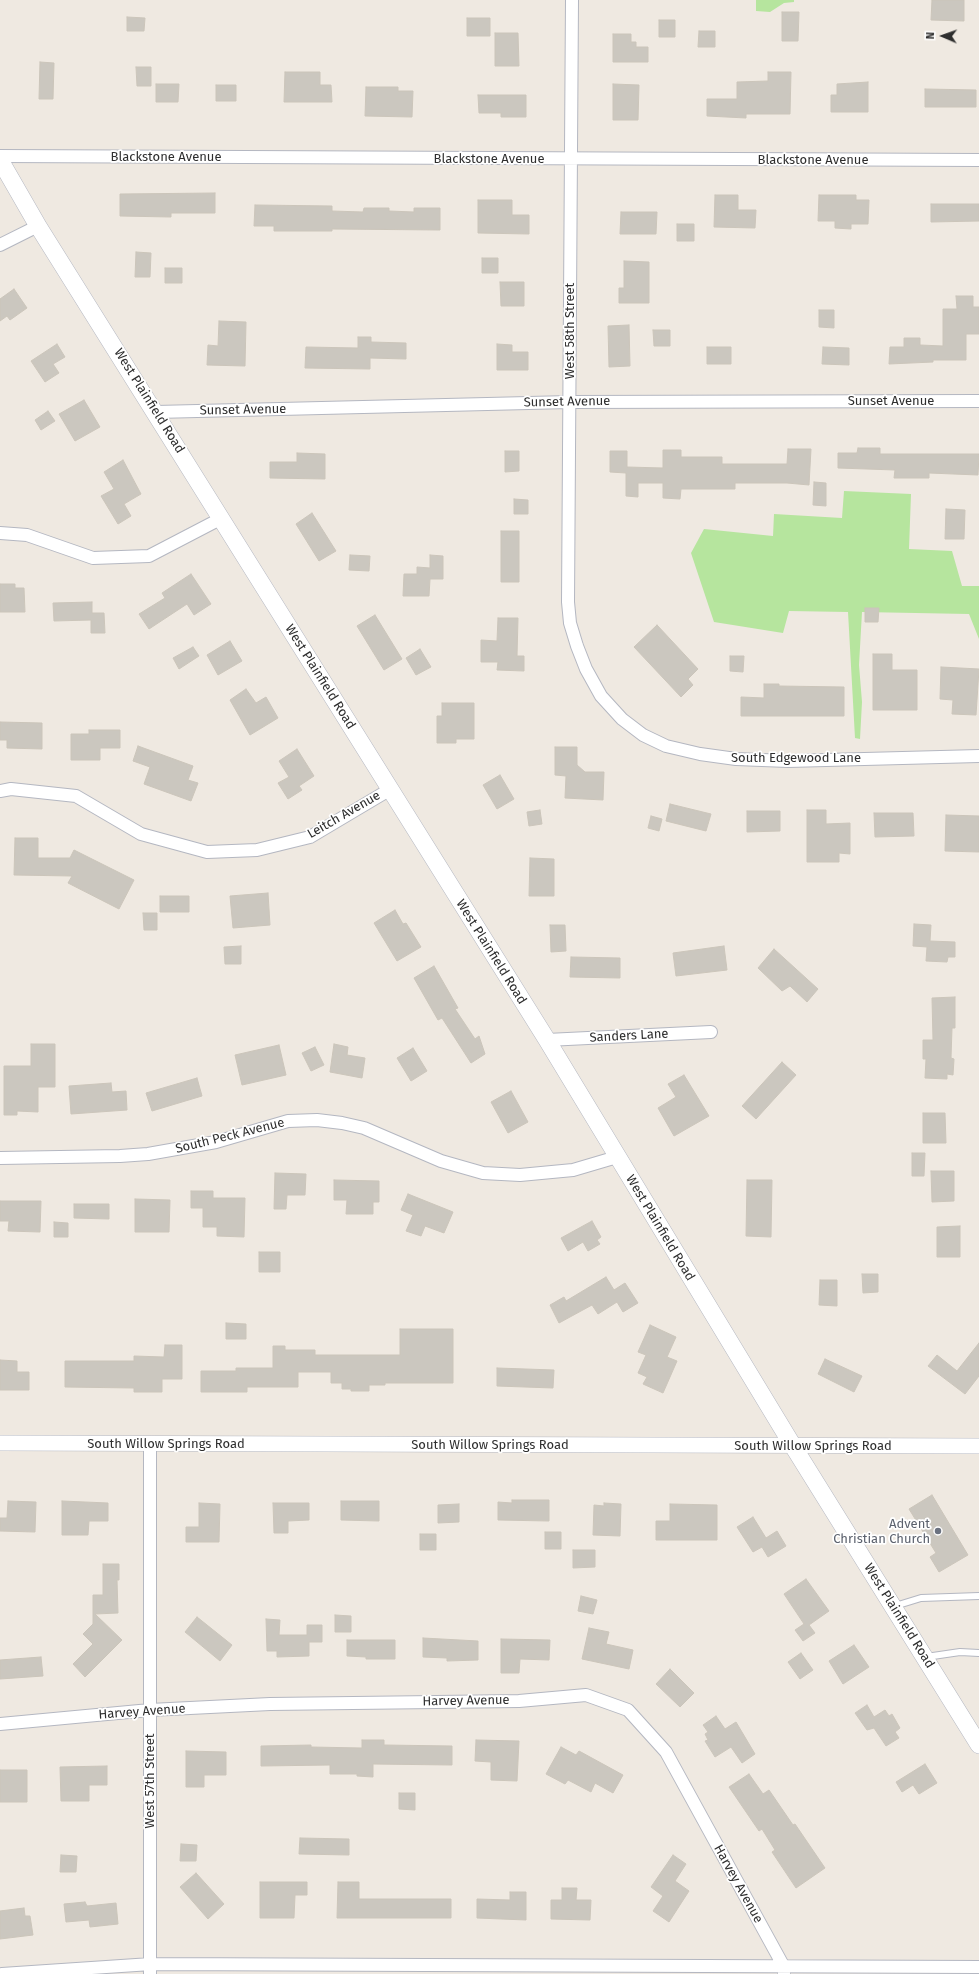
<!DOCTYPE html>
<style>
body{margin:0}
#map{position:relative;width:979px;height:1974px;overflow:hidden;background:#efe9e1;font-family:"Fira Sans",sans-serif}
canvas{display:block}
.north{position:absolute;left:923px;top:16px;width:40px;height:40px;-webkit-text-stroke:3px #fff;paint-order:stroke;rotate:272deg;font-size:11px;font-weight:700;line-height:16px;text-align:center;color:#2e2e2e}
.north::after{content:'';display:block;margin:auto;width:14px;height:18px;background:#2e2e2e;clip-path:polygon(50% 0,100% 100%,50% 72%,0 100%)}
</style>
<div id="map">
<canvas width="979" height="1974"></canvas>
<div class="north">N</div>
</div>
<script>
const c = document.querySelector('canvas').getContext('2d');
c.lineJoin = 'round';
function fill(path, color) { c.fillStyle = color; c.fill(path, 'evenodd'); }
const shape = rows => new Path2D(rows.map(r => 'M' + r).join(''));
function trace(path, color, width, dash) { c.strokeStyle = color; c.lineWidth = width; c.lineCap = dash ? 'butt' : 'round'; c.setLineDash(dash || []); c.stroke(path); }
function write(font, color, halo, rows, align = 'center') {
  c.font = font + ' "Fira Sans",sans-serif'; c.lineWidth = 3.5; c.setLineDash([]); c.textBaseline = 'middle'; c.strokeStyle = halo; c.fillStyle = color; for (const [text, x, y, turn = 0] of rows) {
    c.save(); c.translate(x, y); c.rotate((+turn || 0) * Math.PI / 180); c.textAlign = isNaN(turn) ? turn : align; if (halo) c.strokeText(text, 0, 0); c.fillText(text, 0, 0); c.restore();
  }
}
fill(shape([
 [756,0,794,0,794,2,784,3,770,12,756,11],
 [844,491,911,494,909,549,952,551,962,586,979,586,979,639,969,614,862,612,859,665,862,702,860,739,855,738,848,612,789,611,783,633,714,622,691,553,704,529,773,536,774,514,842,518]
]), '#b6e59e');
const building = shape([
 [932,0,964,0,964,21,931,20,932,0],
 [782,12,799,12,798,41,782,41,782,12],
 [127,17,145,18,144,31,127,31,127,17],
 [467,18,490,18,490,36,467,36,467,18],
 [659,20,675,20,675,37,659,37,659,20],
 [699,31,715,31,715,47,698,47,699,31],
 [495,33,518,33,519,66,495,66,495,33],
 [613,34,631,34,631,42,636,42,636,47,648,47,648,62,613,62,613,34],
 [40,62,54,63,53,99,39,99,40,62],
 [136,67,151,67,151,86,137,86,136,67],
 [285,72,320,72,320,85,331,85,332,102,284,102,285,72],
 [768,72,791,72,790,114,746,114,746,118,707,116,707,99,737,99,737,82,768,81,768,72],
 [868,82,868,112,831,112,831,95,837,95,837,84,868,82],
 [156,84,179,84,178,102,156,102,156,84],
 [613,84,639,85,638,120,613,120,613,84],
 [216,85,236,85,236,101,216,101,216,85],
 [366,87,398,87,398,91,413,91,412,117,365,116,366,87],
 [925,89,976,90,976,107,925,107,925,89],
 [478,95,526,95,526,117,501,117,501,113,479,113,478,95],
 [215,193,215,213,171,213,171,217,120,216,120,194,215,193],
 [715,195,738,195,738,210,756,210,755,228,714,227,715,195],
 [819,195,856,195,856,200,869,200,868,224,851,224,851,229,835,228,835,221,818,221,819,195],
 [478,200,512,200,512,215,529,215,529,234,478,233,478,200],
 [931,204,979,204,979,221,931,222,931,204],
 [255,205,332,206,332,211,363,212,364,208,389,208,389,211,414,212,414,208,440,208,440,230,332,229,332,231,274,231,274,226,254,226,255,205],
 [621,212,657,212,656,234,620,234,621,212],
 [677,224,694,224,694,241,677,241,677,224],
 [136,252,151,253,150,277,135,277,136,252],
 [482,258,498,258,498,273,482,273,482,258],
 [624,261,649,262,649,303,619,303,619,288,624,288,624,261],
 [165,268,182,268,182,283,165,283,165,268],
 [500,282,524,282,524,306,501,306,500,282],
 [14,289,27,308,10,320,7,316,0,321,0,299,14,289],
 [956,296,973,296,973,307,979,307,979,334,966,334,966,360,933,360,933,362,889,364,890,347,904,347,904,338,920,338,920,345,943,346,943,309,957,309,956,296],
 [819,310,834,310,834,328,819,327,819,310],
 [219,321,246,322,245,366,207,365,208,345,218,346,219,321],
 [629,325,630,366,609,367,608,326,629,325],
 [653,330,670,330,670,346,654,346,653,330],
 [358,337,371,337,371,342,406,343,406,359,370,358,370,369,305,368,306,347,358,348,358,337],
 [57,344,65,357,53,364,59,373,45,382,31,361,57,344],
 [497,344,512,345,512,352,528,352,528,370,497,370,497,344],
 [707,347,731,347,731,364,707,364,707,347],
 [823,347,849,348,849,365,822,364,823,347],
 [84,400,100,427,75,441,59,414,84,400],
 [48,411,55,421,41,430,35,420,48,411],
 [858,448,880,448,880,454,979,454,978,475,929,473,929,478,894,478,895,470,838,468,838,453,857,453,858,448],
 [788,449,811,449,809,485,787,483,735,483,735,489,681,489,680,499,663,498,663,483,638,483,638,497,626,496,626,473,610,472,610,451,627,451,627,467,663,468,663,450,681,450,681,457,722,457,722,464,787,464,788,449],
 [505,451,519,451,519,471,505,472,505,451],
 [297,453,325,454,325,479,270,478,270,462,297,462,297,453],
 [123,460,141,494,124,504,131,516,118,524,101,496,114,489,104,472,123,460],
 [814,482,826,483,826,506,813,505,814,482],
 [514,499,528,500,528,514,514,514,514,499],
 [946,509,965,510,964,539,945,539,946,509],
 [312,513,336,551,319,561,296,524,312,513],
 [501,531,519,531,519,582,501,582,501,531],
 [350,555,370,556,369,571,349,570,350,555],
 [430,555,443,556,443,579,430,579,429,596,403,596,404,574,417,574,417,567,430,568,430,555],
 [191,574,211,604,194,615,187,604,149,629,139,614,165,598,162,593,191,574],
 [0,584,15,584,15,588,24,588,25,612,0,612,0,584],
 [92,602,92,613,104,613,105,633,91,633,91,620,54,621,53,603,92,602],
 [865,608,879,608,878,622,865,622,865,608],
 [375,615,402,659,384,670,357,626,375,615],
 [498,618,518,618,517,656,524,656,524,671,497,670,498,662,481,662,481,640,497,641,498,618],
 [657,625,698,669,688,679,693,685,681,697,634,647,657,625],
 [230,641,242,661,218,675,207,655,230,641],
 [193,647,199,656,179,669,173,658,193,647],
 [420,649,431,667,416,675,406,658,420,649],
 [873,654,892,654,892,670,917,670,917,710,873,710,873,654],
 [730,656,744,656,743,672,730,671,730,656],
 [941,667,979,669,976,715,952,714,953,700,940,699,941,667],
 [764,684,779,684,779,686,844,687,844,716,741,716,741,697,764,698,764,684],
 [246,689,256,703,266,697,278,718,250,735,230,700,246,689],
 [442,703,474,703,474,739,456,739,456,743,437,743,437,716,442,716,442,703],
 [0,722,42,723,42,749,7,748,7,740,0,740,0,722],
 [89,730,120,730,120,748,100,748,100,760,71,760,71,734,89,734,89,730],
 [138,746,193,766,188,780,198,783,191,801,144,784,150,767,133,761,138,746],
 [555,747,577,747,577,765,585,772,604,772,603,800,565,798,566,776,555,775,555,747],
 [297,749,314,776,299,786,302,790,288,799,278,783,289,777,279,761,297,749],
 [500,775,514,799,497,809,483,785,500,775],
 [670,804,711,814,706,831,666,821,670,804],
 [540,810,542,824,529,826,527,812,540,810],
 [807,810,826,810,826,824,850,823,850,854,839,853,839,862,807,862,807,810],
 [747,811,780,811,780,831,747,832,747,811],
 [874,813,913,813,914,836,875,837,874,813],
 [946,815,979,816,979,852,945,851,946,815],
 [651,816,662,819,659,831,648,828,651,816],
 [15,838,38,838,38,858,70,858,74,850,134,880,119,909,68,883,72,876,14,875,15,838],
 [530,858,554,859,554,896,529,896,530,858],
 [268,893,270,925,233,928,230,896,268,893],
 [160,896,189,896,189,912,160,912,160,896],
 [395,910,403,924,406,923,421,947,397,961,374,923,395,910],
 [143,913,157,913,157,930,144,930,143,913],
 [914,924,931,925,930,941,955,942,955,957,948,957,947,962,926,961,927,947,913,946,914,924],
 [550,925,565,925,566,951,551,952,550,925],
 [241,946,241,964,225,964,224,947,241,946],
 [724,946,727,970,676,976,673,953,724,946],
 [774,949,818,989,807,1002,790,986,782,991,758,968,774,949],
 [571,957,620,958,620,978,570,977,571,957],
 [434,966,458,1008,455,1009,475,1039,479,1036,485,1054,471,1063,442,1018,438,1020,414,978,434,966],
 [955,997,955,1028,952,1028,951,1058,954,1059,953,1075,947,1074,947,1079,925,1078,926,1059,923,1059,923,1040,933,1040,932,998,955,997],
 [31,1044,55,1044,55,1087,38,1087,38,1112,17,1111,17,1115,4,1115,4,1066,31,1066,31,1044],
 [334,1044,348,1047,347,1055,365,1058,362,1078,330,1072,334,1044],
 [279,1045,286,1075,242,1085,235,1055,279,1045],
 [315,1047,324,1065,311,1071,302,1053,315,1047],
 [413,1048,427,1071,411,1081,397,1058,413,1048],
 [782,1062,796,1075,756,1119,742,1106,782,1062],
 [684,1075,709,1116,674,1136,658,1108,676,1097,668,1084,684,1075],
 [197,1078,202,1096,152,1111,146,1093,197,1078],
 [111,1083,112,1092,126,1091,127,1110,71,1114,69,1086,111,1083],
 [511,1091,528,1122,508,1133,491,1102,511,1091],
 [923,1113,945,1113,946,1143,923,1143,923,1113],
 [912,1153,925,1153,924,1176,912,1176,912,1153],
 [931,1171,954,1171,954,1201,932,1202,931,1171],
 [275,1173,306,1174,305,1195,287,1195,286,1209,274,1209,275,1173],
 [334,1180,379,1181,379,1202,373,1202,373,1214,346,1214,347,1200,334,1200,334,1180],
 [747,1180,772,1180,771,1237,746,1236,747,1180],
 [191,1191,213,1191,213,1198,245,1198,244,1237,217,1236,217,1227,203,1227,203,1208,191,1208,191,1191],
 [408,1194,453,1212,444,1233,425,1226,421,1236,406,1231,413,1215,401,1210,408,1194],
 [135,1199,170,1200,169,1232,135,1232,135,1199],
 [0,1201,41,1201,40,1232,8,1231,9,1221,0,1221,0,1201],
 [74,1204,109,1204,109,1219,74,1218,74,1204],
 [592,1221,601,1237,597,1240,600,1244,588,1251,583,1242,568,1251,561,1238,592,1221],
 [54,1222,68,1223,68,1237,54,1237,54,1222],
 [960,1226,960,1257,937,1257,937,1227,960,1226],
 [259,1252,280,1252,280,1272,259,1272,259,1252],
 [862,1274,878,1274,878,1292,863,1293,862,1274],
 [606,1277,614,1290,625,1283,638,1303,623,1312,617,1302,598,1314,592,1305,559,1323,550,1305,564,1297,566,1301,606,1277],
 [820,1280,837,1280,837,1306,819,1305,820,1280],
 [226,1323,246,1324,246,1339,226,1339,226,1323],
 [650,1325,676,1337,667,1357,677,1361,663,1393,643,1384,647,1377,638,1373,646,1355,638,1352,650,1325],
 [400,1329,453,1329,453,1383,385,1383,385,1385,369,1385,369,1391,351,1391,351,1389,342,1389,342,1383,331,1383,331,1372,298,1372,298,1387,247,1387,247,1392,201,1392,201,1371,236,1371,236,1368,273,1368,273,1346,285,1346,285,1350,315,1350,315,1355,400,1355,400,1329],
 [979,1343,979,1376,965,1394,928,1366,937,1355,957,1371,979,1343],
 [165,1345,182,1345,182,1379,162,1379,162,1392,134,1392,134,1388,65,1387,65,1361,134,1361,134,1356,164,1357,165,1345],
 [825,1359,862,1376,854,1392,818,1374,825,1359],
 [0,1360,17,1361,17,1372,29,1372,29,1390,0,1390,0,1360],
 [497,1368,554,1370,553,1388,497,1386,497,1368],
 [932,1495,968,1555,939,1572,930,1557,936,1553,909,1509,932,1495],
 [512,1500,549,1500,549,1521,498,1520,498,1502,512,1503,512,1500],
 [8,1501,36,1502,35,1532,0,1531,0,1518,7,1518,8,1501],
 [62,1501,108,1503,108,1521,89,1521,88,1535,62,1535,62,1501],
 [341,1501,379,1501,379,1521,341,1520,341,1501],
 [199,1503,220,1504,219,1542,186,1542,186,1527,199,1527,199,1503],
 [273,1503,309,1503,309,1520,288,1521,288,1533,274,1533,273,1503],
 [604,1503,621,1504,620,1536,593,1535,594,1505,604,1506,604,1503],
 [459,1504,459,1522,438,1523,438,1505,459,1504],
 [670,1504,717,1505,717,1540,656,1540,656,1521,670,1521,670,1504],
 [753,1517,766,1538,777,1531,786,1546,768,1557,762,1547,753,1552,737,1527,753,1517],
 [545,1532,561,1532,561,1549,545,1549,545,1532],
 [420,1534,436,1534,436,1550,420,1550,420,1534],
 [573,1550,595,1550,595,1567,573,1568,573,1550],
 [103,1564,119,1564,119,1580,117,1580,118,1613,95,1614,122,1640,85,1677,73,1664,93,1644,83,1634,93,1624,93,1595,103,1595,103,1564],
 [806,1579,829,1611,809,1625,815,1633,803,1641,795,1630,804,1624,784,1594,806,1579],
 [581,1596,597,1600,593,1614,578,1611,581,1596],
 [335,1615,351,1616,351,1632,335,1632,335,1615],
 [197,1617,232,1645,220,1661,185,1632,197,1617],
 [266,1619,280,1620,279,1635,307,1635,307,1625,322,1625,322,1642,309,1642,309,1656,277,1657,277,1651,267,1651,266,1619],
 [589,1628,609,1632,606,1644,633,1650,629,1669,582,1659,589,1628],
 [423,1638,478,1641,478,1660,447,1661,447,1658,423,1657,423,1638],
 [501,1639,550,1640,549,1660,520,1659,519,1673,501,1673,501,1639],
 [347,1640,395,1640,395,1659,366,1659,366,1657,347,1656,347,1640],
 [854,1645,869,1667,843,1684,829,1661,854,1645],
 [801,1653,813,1670,800,1679,788,1662,801,1653],
 [41,1657,43,1676,0,1679,0,1660,41,1657],
 [670,1669,694,1693,680,1707,656,1684,670,1669],
 [867,1705,874,1717,885,1710,889,1716,892,1714,900,1728,895,1732,899,1738,886,1746,874,1728,867,1730,855,1713,867,1705],
 [716,1716,725,1729,736,1722,755,1754,742,1763,731,1747,715,1757,705,1741,708,1740,705,1734,708,1732,703,1725,716,1716],
 [362,1740,384,1740,384,1745,452,1746,452,1765,373,1764,373,1777,357,1776,357,1774,330,1774,330,1765,261,1766,261,1746,311,1745,311,1747,362,1748,362,1740],
 [476,1740,519,1741,517,1781,491,1780,491,1762,475,1761,476,1740],
 [561,1747,576,1755,579,1751,623,1775,613,1793,595,1783,591,1792,568,1780,565,1784,546,1774,561,1747],
 [186,1751,226,1752,226,1775,204,1775,204,1787,186,1787,186,1751],
 [925,1764,937,1783,919,1794,913,1785,902,1792,896,1782,925,1764],
 [107,1766,107,1785,89,1785,89,1801,61,1801,60,1767,107,1766],
 [0,1770,27,1770,27,1802,0,1802,0,1770],
 [749,1774,763,1794,769,1790,793,1825,795,1824,825,1868,796,1888,772,1852,775,1850,762,1829,759,1831,729,1787,749,1774],
 [399,1793,415,1793,415,1810,399,1809,399,1793],
 [300,1838,349,1839,349,1855,299,1854,300,1838],
 [181,1844,197,1845,196,1861,180,1861,181,1844],
 [61,1855,77,1856,76,1872,60,1872,61,1855],
 [673,1855,686,1864,675,1881,689,1891,669,1922,653,1911,663,1896,651,1887,673,1855],
 [196,1873,224,1904,208,1919,180,1887,196,1873],
 [260,1882,307,1882,307,1895,295,1895,294,1918,260,1918,260,1882],
 [338,1882,359,1882,359,1899,451,1899,451,1918,337,1918,338,1882],
 [562,1888,577,1888,576,1900,591,1900,590,1920,551,1919,551,1900,562,1900,562,1888],
 [510,1892,526,1892,526,1920,477,1918,477,1899,510,1900,510,1892],
 [85,1902,87,1906,116,1903,118,1924,90,1927,89,1920,66,1922,64,1904,85,1902],
 [24,1908,25,1916,30,1916,33,1935,0,1939,0,1911,24,1908]
]);
fill(building, '#cbc7bf');
trace(building, '#cbc5ba', 1);
const service = shape([
 [895,1606,921,1598,979,1596],
 [926,1657,960,1652,979,1653]
]);
const minor = shape([
 [572,0,568,602,570,623,577,646,586,669,601,696,622,719,643,735,666,746,700,754,736,759,788,761,979,756],
 [0,156,979,160],
 [0,245,38,226],
 [156,412,570,402,979,401],
 [0,533,27,535,93,558,149,556,222,518],
 [0,791,11,789,76,796,141,834,207,852,257,850,310,837,389,790],
 [547,1040,711,1032],
 [0,1158,120,1156,148,1154,216,1142,288,1121,317,1120,342,1123,364,1128,441,1161,483,1173,520,1175,573,1170,617,1157],
 [150,1444,150,1974],
 [0,1724,150,1710,270,1704,519,1701,586,1695,628,1710,666,1752,784,1967,784,1973],
 [2,1974,151,1964,979,1967]
]);
const tertiary = shape([
 [0,1443,979,1446]
]);
const secondary = shape([
 [0,160,38,226,547,1040,793,1446,979,1745]
]);
trace(service, '#b4b7c1', 8);
trace(minor, '#b4b7c1', 14);
trace(tertiary, '#b4b7c1', 16);
trace(secondary, '#b4b7c1', 18);
trace(service, '#fff', 6);
trace(minor, '#fff', 12);
trace(tertiary, '#fff', 15);
trace(secondary, '#fff', 17);
for (const [x, y, r, color] of [
 [938,1531,4,"#6b7280"]
]) { const dot = new Path2D(); dot.arc(x, y, r, 0, 2 * Math.PI); c.fillStyle = color; c.fill(dot); trace(dot, '#fff', 1.5); }
write('13px', '#2e2e2e', '#fff', [
 ["Blackstone Avenue",166,157],
 ["Blackstone Avenue",489,159],
 ["Blackstone Avenue",813,160],
 ["West 58th Street",570,331,-90],
 ["West Plainfield Road",149,401,58],
 ["Sunset Avenue",891,401],
 ["Sunset Avenue",567,402,-1],
 ["Sunset Avenue",243,410,-1],
 ["West Plainfield Road",320,677,58],
 ["South Edgewood Lane",796,758],
 ["Leitch Avenue",344,815,-30],
 ["West Plainfield Road",491,952,58],
 ["Sanders Lane",629,1036,-3],
 ["South Peck Avenue",230,1136,-14],
 ["West Plainfield Road",660,1228,59],
 ["South Willow Springs Road",166,1444],
 ["South Willow Springs Road",490,1445],
 ["South Willow Springs Road",813,1446],
 ["West Plainfield Road",899,1616,58],
 ["Harvey Avenue",466,1701,-1],
 ["Harvey Avenue",142,1712,-4],
 ["West 57th Street",150,1781,-90],
 ["Harvey Avenue",738,1884,61]
]);
write('13px', '#5b616d', '#fff', [
 ["Advent",930,1524],
 ["Christian Church",930,1539]
], 'right');
</script>
